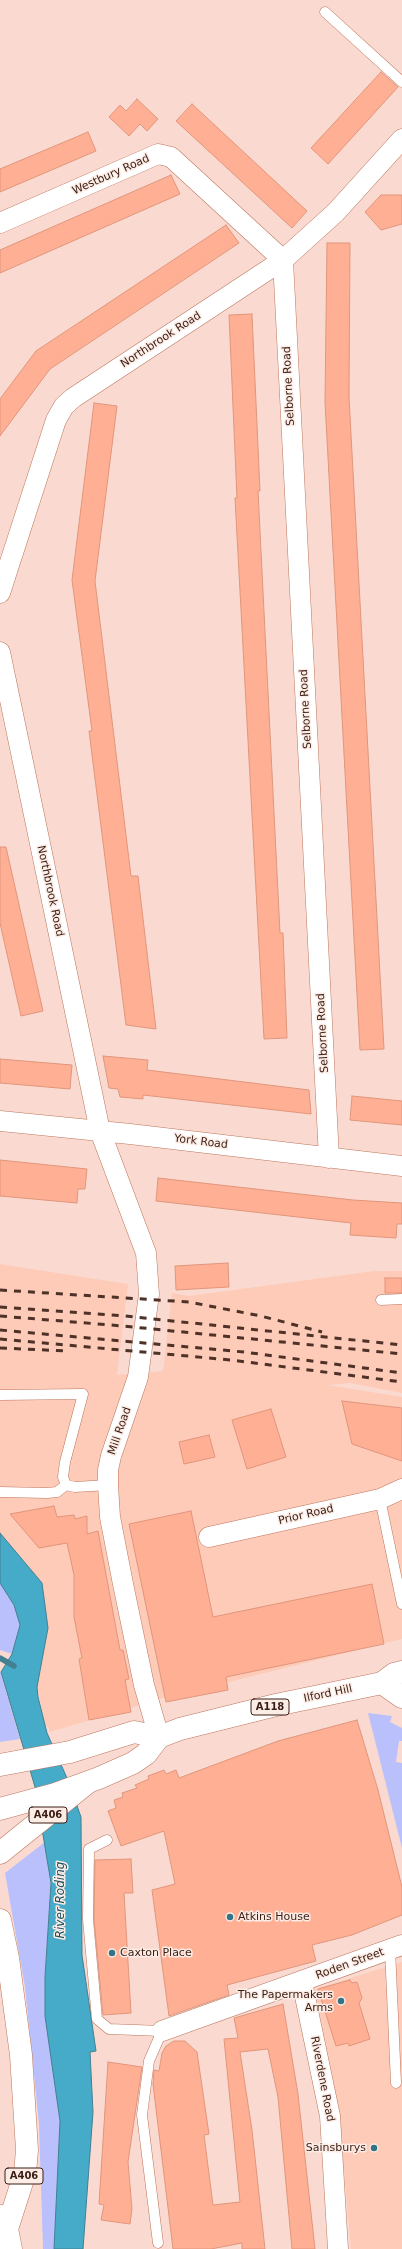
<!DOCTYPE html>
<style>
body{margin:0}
canvas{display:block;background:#fadad0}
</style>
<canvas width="402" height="2249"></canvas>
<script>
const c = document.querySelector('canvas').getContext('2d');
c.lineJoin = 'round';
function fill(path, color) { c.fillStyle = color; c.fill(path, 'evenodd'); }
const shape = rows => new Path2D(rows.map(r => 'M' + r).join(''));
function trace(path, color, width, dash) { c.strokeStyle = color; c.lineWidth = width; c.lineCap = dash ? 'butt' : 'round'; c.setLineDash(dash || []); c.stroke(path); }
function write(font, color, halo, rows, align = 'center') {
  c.font = font + ' "DejaVu Sans",sans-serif'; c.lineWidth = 3; c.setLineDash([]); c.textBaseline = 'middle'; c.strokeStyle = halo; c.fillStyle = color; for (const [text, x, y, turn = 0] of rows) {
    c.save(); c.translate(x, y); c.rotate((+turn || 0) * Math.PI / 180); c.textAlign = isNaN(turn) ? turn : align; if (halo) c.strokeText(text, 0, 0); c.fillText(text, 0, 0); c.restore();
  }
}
fill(shape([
 [0,1264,128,1284,117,1375,163,1371,172,1293,189,1296,374,1271,402,1271,402,1393,350,1383,328,1385,402,1397,402,1639,160,1699,50,1732,48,1726,45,1726,37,1687,48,1628,42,1583,0,1533],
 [402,1962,402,2249,351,2249,338,2106,315,1989]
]), '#fecbb9');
fill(shape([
 [0,1583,14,1605,20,1625,12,1654,0,1650],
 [0,1671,20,1739,0,1742],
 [368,1713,392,1716,390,1722,402,1728,402,1741,399,1741,396,1762,402,1763,402,1848],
 [45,1842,51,1884,45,1977,45,2016,60,2121,54,2249,43,2249,39,2124,25,1987,5,1873]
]), '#bac0fb');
const water = shape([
 [0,1533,42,1583,48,1628,37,1687,38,1697,47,1733,67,1778,81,1817,82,1955,96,2051,90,2052,93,2112,83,2249,54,2249,60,2121,45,2016,45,1977,51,1883,35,1787,1,1672,12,1654,20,1625,14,1605,0,1583,0,1533]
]);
fill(water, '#45abc8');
trace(water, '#428092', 1);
trace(shape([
 [0,1658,14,1666]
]), '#428092', 5.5);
const building = shape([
 [381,72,398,87,328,164,311,148,381,72],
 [137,99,158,119,147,131,140,124,129,136,109,117,120,105,126,111,137,99],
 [192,104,307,211,292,228,176,121,192,104],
 [88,132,96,151,0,192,0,169,88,132],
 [171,175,180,194,0,273,0,250,171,175],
 [381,195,402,195,402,224,381,230,365,212,381,195],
 [226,225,239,243,50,369,0,436,0,399,36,351,226,225],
 [327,243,350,243,349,397,384,1049,360,1050,325,402,327,243],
 [252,314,260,491,258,491,280,933,283,933,287,1038,264,1039,235,498,237,498,229,315,252,314],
 [94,403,117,406,95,581,131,876,138,876,156,1029,126,1025,89,731,92,731,72,580,94,403],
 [0,847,6,847,43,1011,21,1016,0,923,0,847],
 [103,1056,148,1060,147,1070,309,1090,311,1114,143,1095,143,1099,120,1097,118,1089,109,1088,103,1056],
 [0,1059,72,1065,70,1089,0,1083,0,1059],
 [352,1096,402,1101,402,1125,350,1120,352,1096],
 [0,1160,87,1169,85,1189,78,1189,77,1203,0,1196,0,1160],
 [158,1178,353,1200,402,1203,402,1224,397,1224,396,1238,350,1235,351,1223,156,1201,158,1178],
 [228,1263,229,1287,176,1290,175,1266,228,1263],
 [385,1278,402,1278,402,1293,385,1293,385,1278],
 [342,1401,402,1408,402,1461,352,1444,342,1401],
 [271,1409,286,1457,247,1469,232,1420,271,1409],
 [209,1435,215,1457,184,1464,179,1442,209,1435],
 [54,1506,57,1517,74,1515,75,1519,87,1516,87,1534,98,1531,120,1650,123,1650,129,1679,125,1680,131,1712,89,1720,79,1659,82,1658,74,1617,74,1575,67,1543,39,1548,10,1514,54,1506],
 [191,1511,213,1617,372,1584,384,1644,226,1677,228,1690,166,1702,129,1524,191,1511],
 [357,1720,378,1790,402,1887,402,1915,352,1935,312,1945,316,1961,227,1985,229,1995,169,2016,152,1890,175,1884,164,1831,121,1846,108,1811,116,1808,114,1800,123,1797,122,1793,137,1788,135,1785,149,1779,148,1776,164,1770,166,1774,176,1770,179,1778,278,1741,357,1720],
 [131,1859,133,1893,124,1893,131,2013,103,2015,94,1919,95,1860,131,1859],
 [350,1980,352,1983,357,1982,362,1998,359,2003,370,2039,349,2046,348,2043,336,2046,318,1989,350,1980],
 [283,2004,298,2094,315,2249,292,2249,278,2097,268,2049,240,2052,252,2130,265,2249,242,2249,242,2243,211,2249,173,2249,153,2084,154,2070,159,2071,162,2053,166,2046,174,2041,185,2041,197,2052,209,2134,204,2135,213,2205,240,2202,224,2039,238,2038,234,2018,283,2004],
 [108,2062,142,2067,128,2162,132,2209,130,2224,101,2220,104,2205,99,2204,108,2062]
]);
fill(building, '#ffaf93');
trace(building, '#e0967d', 1);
const service = shape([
 [325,12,402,82],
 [381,1300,402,1299],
 [0,1395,83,1394,65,1462,63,1477,66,1485],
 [66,1485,75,1487,108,1485],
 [0,1492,47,1493,57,1492,66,1485],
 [380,1499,402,1604],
 [107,1840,89,1849,88,1919,97,2019,109,2029,162,2031,149,2061,142,2115,158,2243],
 [390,1949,396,2083]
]);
const minor = shape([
 [0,223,158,154,171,157,283,260,329,1158],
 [0,593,56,420,64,406,73,398,283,260,336,212,402,139],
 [0,652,100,1131,146,1253,149,1294,138,1377,111,1456,108,1470,108,1485,110,1517,123,1584,144,1685,159,1737],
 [0,1121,130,1134,402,1166],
 [209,1537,380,1499,402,1489],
 [302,1982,330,2116,338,2249],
 [162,2031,402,1945]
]);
const primary = shape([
 [382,1683,402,1697],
 [0,1765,70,1752,134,1732,159,1737],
 [0,1809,55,1794,99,1778,133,1763,146,1754,159,1737,180,1729,276,1705,382,1683,394,1674,402,1672]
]);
const trunk = shape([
 [0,1853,87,1783],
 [0,1920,8,1958,21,2055,27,2150,25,2173,7,2229],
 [1,2216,7,2229,11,2249]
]);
trace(service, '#bd765d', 11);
trace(minor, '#bd765d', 21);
trace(primary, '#bd765d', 23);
trace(trunk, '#bd765d', 23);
trace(service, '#fff', 10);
trace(minor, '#fff', 20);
trace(primary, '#fff', 22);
trace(trunk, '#fff', 22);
trace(shape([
 [0,1290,189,1302,261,1316,322,1332],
 [0,1307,125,1316,402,1345],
 [0,1316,123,1326,402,1354],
 [0,1330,244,1352,402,1373],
 [0,1339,231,1360,402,1382],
 [0,1348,68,1351]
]), '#4e3127', 3, [7, 7]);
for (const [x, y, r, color] of [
 [230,1917,4,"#327386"],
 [112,1953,4,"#327386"],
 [341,2001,4,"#327386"],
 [374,2148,4,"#327386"]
]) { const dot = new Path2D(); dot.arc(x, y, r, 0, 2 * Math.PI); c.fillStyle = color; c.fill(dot); trace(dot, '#fcece6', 1.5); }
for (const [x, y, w] of [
 [270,1707,38],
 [48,1815,38],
 [24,2176,38]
]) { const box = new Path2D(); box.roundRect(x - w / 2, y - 8, w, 16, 3); c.fillStyle = '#fcece6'; c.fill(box); trace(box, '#3a1d13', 1); }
write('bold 10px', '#3a1d13', null, [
 ["A118",270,1707],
 ["A406",48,1815],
 ["A406",24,2176]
]);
write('11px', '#3a1d13', '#fcece6', [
 ["Westbury Road",111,175,-24],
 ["Northbrook Road",161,340,-33],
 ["Selborne Road",289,386,-93],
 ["Selborne Road",306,709,-93],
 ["Northbrook Road",50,891,78],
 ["Selborne Road",323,1033,-93],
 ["York Road",201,1142,7],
 ["Mill Road",120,1431,-71],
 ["Prior Road",306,1515,-13],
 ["Ilford Hill",328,1694,-12],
 ["Roden Street",350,1964,-20],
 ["Riverdene Road",322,2079,79]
]);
write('11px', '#3a1d13', '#fcece6', [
 ["Atkins House",238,1917],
 ["Caxton Place",120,1953],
 ["The Papermakers",333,1995,"right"],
 ["Arms",333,2008,"right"],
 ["Sainsburys",366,2148,"right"]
], 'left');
write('italic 12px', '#185161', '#fcece6', [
 ["River Roding",61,1900,-90]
]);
</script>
